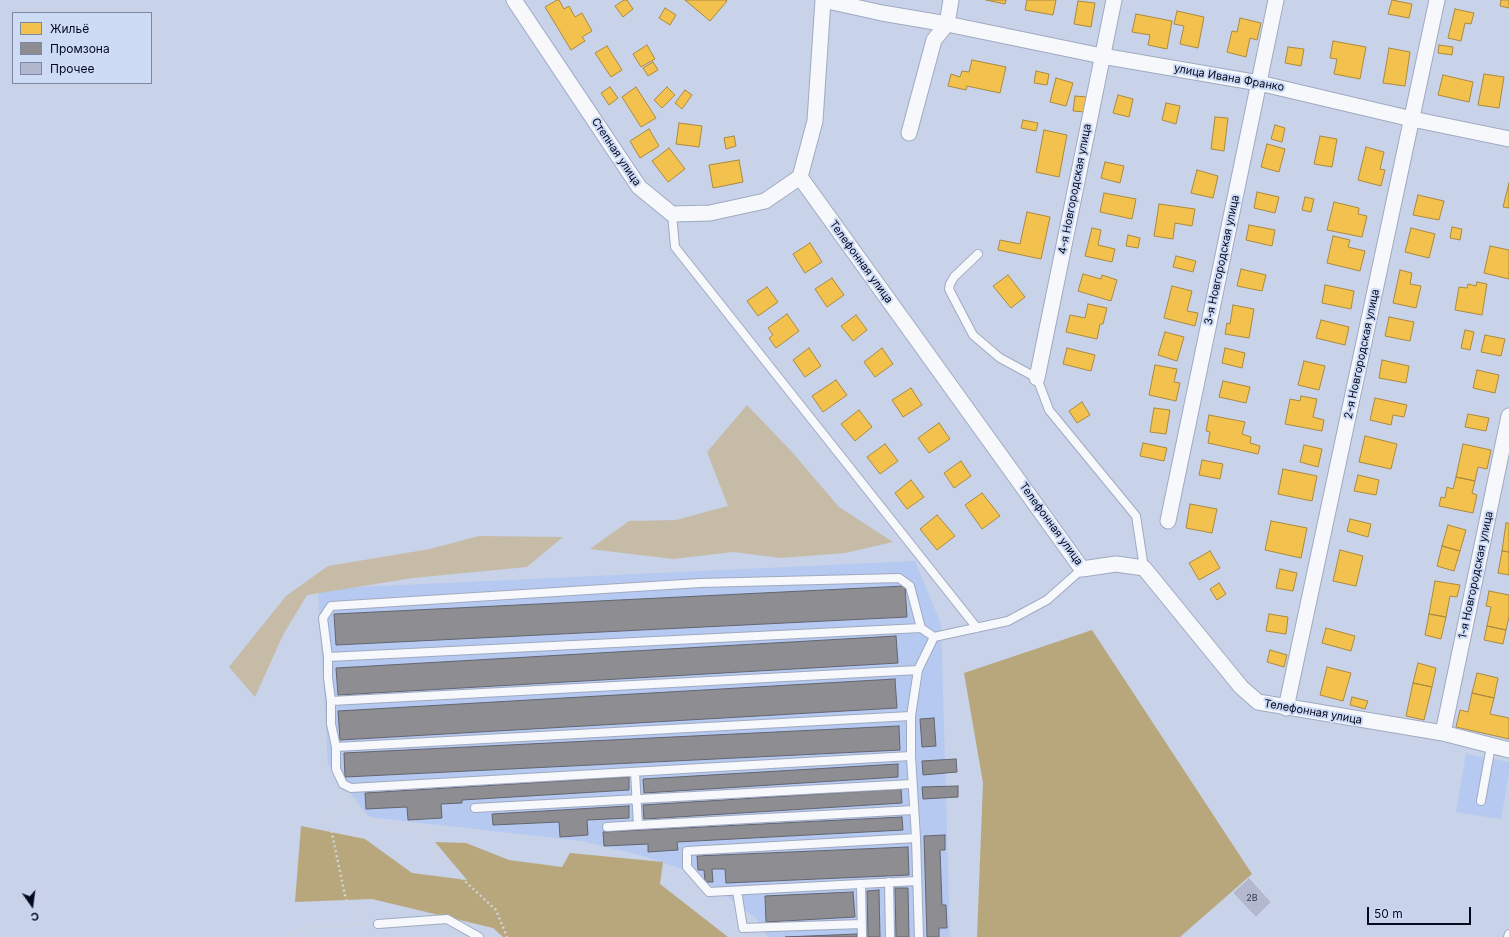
<!DOCTYPE html>
<meta charset="utf-8">
<style>
body{margin:0}
#map{position:relative;width:1509px;height:937px;overflow:hidden;background:#c8d2e8;font-family:Inter,sans-serif}
canvas{display:block}
.legend{position:absolute;left:12px;top:12px;width:140px;height:72px;box-sizing:border-box;background:#cedbf5;border:1px solid #7d879f;margin:0;padding:5px 7px;list-style:none;font-size:12px;color:#03091f}
.legend li{display:flex;align-items:center;gap:8px;height:20px}
.legend b{width:20px;border:1px solid #7d879f}
.north{position:absolute;left:12px;top:885px;width:40px;height:40px;-webkit-text-stroke:3px #cedbf5;paint-order:stroke;rotate:166deg;font-size:11px;font-weight:700;line-height:16px;text-align:center;color:#03091f}
.north::after{content:'';display:block;margin:auto;width:14px;height:18px;background:#03091f;clip-path:polygon(50% 0,100% 100%,50% 72%,0 100%)}
.scale{position:absolute;left:1367px;top:907px;width:104px;height:18px;box-sizing:border-box;border:2px solid #03091f;border-top:0;padding-left:5px;font-size:12px;line-height:14px;white-space:nowrap;color:#03091f;-webkit-text-stroke:3px #cedbf5;paint-order:stroke}
</style>
<div id="map">
<canvas width="1509" height="937"></canvas>
<ul class="legend">
<li><b style="height:11px;background:#f2c14e"></b>Жильё</li>
<li><b style="height:11px;background:#8d8d92"></b>Промзона</li>
<li><b style="height:11px;background:#b4b8cf"></b>Прочее</li>
</ul>
<div class="north">С</div>
<div class="scale">50 m</div>
</div>
<script>
const c = document.querySelector('canvas').getContext('2d');
c.lineJoin = 'round';
function fill(path, color) { c.fillStyle = color; c.fill(path, 'evenodd'); }
const shape = rows => new Path2D(rows.map(r => 'M' + r).join(''));
function trace(path, color, width, dash) { c.strokeStyle = color; c.lineWidth = width; c.lineCap = dash ? 'butt' : 'round'; c.setLineDash(dash || []); c.stroke(path); }
function write(font, color, halo, rows, align = 'center') {
  c.font = font + ' Inter,sans-serif'; c.lineWidth = 4; c.setLineDash([]); c.textBaseline = 'middle'; c.strokeStyle = halo; c.fillStyle = color; for (const [text, x, y, turn = 0] of rows) {
    c.save(); c.translate(x, y); c.rotate((+turn || 0) * Math.PI / 180); c.textAlign = isNaN(turn) ? turn : align; if (halo) c.strokeText(text, 0, 0); c.fillText(text, 0, 0); c.restore();
  }
}
fill(shape([
 [915,561,941,624,950,937,768,937,756,918,717,889,685,870,644,856,582,841,369,817,328,764,318,589],
 [1466,754,1509,762,1509,773,1501,819,1456,812]
]), '#b5c9f1');
fill(shape([
 [747,405,792,452,839,507,893,542,845,553,781,558,733,552,673,559,590,549,629,521,676,520,728,506,707,452],
 [479,536,563,537,527,567,413,578,307,595,283,635,255,697,229,667,286,596,328,566,430,549]
]), '#c6bba6');
fill(shape([
 [1092,630,1252,874,1180,937,977,937,983,783,964,673],
 [301,826,365,839,412,873,467,880,435,842,466,843,509,860,562,867,570,853,663,862,660,884,728,937,503,937,493,928,372,899,295,902]
]), '#b8a77d');
const homes = shape([
 [557,0,559,0,564,9,569,6,575,17,582,13,592,31,582,37,585,41,571,50,545,7,557,0],
 [624,0,627,0,633,9,623,17,615,6,624,0],
 [685,0,726,0,727,1,710,21,685,0],
 [986,0,1006,0,1005,4,986,0],
 [1027,0,1056,0,1053,15,1025,10,1027,0],
 [1392,0,1412,4,1409,18,1388,14,1392,0],
 [1501,0,1509,0,1509,8,1500,6,1501,0],
 [1078,1,1095,3,1091,27,1074,24,1078,1],
 [665,8,676,15,670,25,659,18,665,8],
 [1455,9,1474,13,1471,24,1465,23,1461,41,1448,38,1455,9],
 [1177,11,1204,17,1198,48,1180,44,1184,26,1174,24,1177,11],
 [1136,14,1172,21,1167,49,1148,45,1150,35,1132,32,1136,14],
 [1240,18,1261,23,1257,40,1250,38,1246,57,1227,52,1232,31,1237,32,1240,18],
 [1333,41,1366,47,1360,79,1334,74,1337,59,1330,58,1333,41],
 [647,45,655,59,641,67,633,54,647,45],
 [1439,45,1453,47,1452,55,1438,53,1439,45],
 [607,46,622,70,611,77,595,53,607,46],
 [1288,47,1304,49,1301,66,1285,63,1288,47],
 [1389,48,1410,52,1405,86,1383,83,1389,48],
 [972,60,1006,67,1000,93,967,86,966,90,948,86,951,74,960,77,962,71,969,72,972,60],
 [653,62,658,70,648,76,643,68,653,62],
 [1036,71,1049,74,1047,85,1034,83,1036,71],
 [1484,74,1504,77,1499,108,1478,105,1484,74],
 [1443,75,1473,82,1469,102,1438,95,1443,75],
 [1056,78,1073,83,1066,106,1050,102,1056,78],
 [610,87,618,98,609,105,601,93,610,87],
 [636,87,656,118,641,127,622,97,636,87],
 [667,87,675,95,662,108,654,100,667,87],
 [685,90,692,95,682,109,675,103,685,90],
 [1118,95,1133,99,1129,117,1113,113,1118,95],
 [1075,96,1087,97,1085,112,1073,111,1075,96],
 [1166,103,1180,106,1176,124,1162,120,1166,103],
 [1215,117,1228,118,1224,151,1211,149,1215,117],
 [1023,120,1038,123,1036,131,1021,128,1023,120],
 [679,123,702,126,699,147,676,144,679,123],
 [1275,125,1285,128,1282,142,1271,139,1275,125],
 [649,129,659,146,640,158,630,141,649,129],
 [1044,130,1067,135,1059,177,1036,172,1044,130],
 [734,136,736,146,726,149,724,138,734,136],
 [1320,136,1337,139,1332,167,1314,164,1320,136],
 [1267,144,1285,149,1279,172,1261,167,1267,144],
 [1366,147,1384,152,1380,169,1385,170,1381,186,1358,180,1366,147],
 [669,148,685,169,668,182,652,161,669,148],
 [739,160,743,182,713,188,709,165,739,160],
 [1105,162,1124,166,1120,183,1101,178,1105,162],
 [1197,170,1218,176,1213,198,1191,193,1197,170],
 [1509,183,1509,208,1503,207,1509,183],
 [1257,192,1279,197,1275,213,1254,208,1257,192],
 [1104,193,1136,199,1132,219,1100,212,1104,193],
 [1418,195,1444,201,1439,220,1413,215,1418,195],
 [1305,197,1314,199,1311,212,1302,210,1305,197],
 [1334,202,1359,208,1358,214,1367,216,1362,237,1327,230,1334,202],
 [1159,204,1195,209,1192,226,1175,223,1173,239,1154,236,1159,204],
 [1027,212,1050,217,1041,259,998,250,1000,240,1020,244,1027,212],
 [1249,225,1275,230,1272,246,1246,240,1249,225],
 [1452,227,1462,229,1460,240,1450,238,1452,227],
 [1092,228,1101,230,1098,245,1115,249,1112,262,1085,256,1092,228],
 [1411,228,1435,234,1429,258,1405,252,1411,228],
 [1128,235,1140,238,1138,248,1126,246,1128,235],
 [1333,236,1350,240,1348,247,1365,251,1360,271,1327,263,1333,236],
 [810,243,822,262,805,273,793,254,810,243],
 [1490,246,1509,250,1509,279,1484,273,1490,246],
 [1176,256,1196,261,1193,272,1173,267,1176,256],
 [1241,269,1266,275,1262,291,1237,286,1241,269],
 [1400,270,1412,273,1410,284,1421,286,1416,308,1393,303,1400,270],
 [1083,274,1101,279,1102,275,1117,280,1111,301,1078,291,1083,274],
 [1008,275,1025,297,1011,308,993,286,1008,275],
 [832,278,844,295,827,307,815,289,832,278],
 [1477,282,1487,284,1482,315,1455,310,1459,287,1467,288,1468,284,1476,286,1477,282],
 [1325,285,1354,291,1351,309,1322,303,1325,285],
 [1172,286,1192,291,1187,311,1198,313,1195,326,1164,318,1172,286],
 [767,287,778,302,758,316,747,301,767,287],
 [1088,304,1107,308,1103,324,1100,324,1097,339,1066,332,1070,315,1085,318,1088,304],
 [1233,305,1254,309,1249,338,1225,334,1227,323,1230,324,1233,305],
 [787,314,799,331,776,348,769,338,773,335,768,328,787,314],
 [856,315,867,330,853,341,841,326,856,315],
 [1389,317,1414,322,1410,341,1385,336,1389,317],
 [1321,320,1349,327,1345,345,1316,338,1321,320],
 [1465,330,1474,332,1470,350,1461,348,1465,330],
 [1165,332,1184,337,1177,361,1158,355,1165,332],
 [1485,335,1505,339,1501,356,1481,352,1485,335],
 [809,348,821,366,805,377,793,360,809,348],
 [882,348,893,364,875,377,864,362,882,348],
 [1067,348,1095,355,1091,371,1063,364,1067,348],
 [1225,348,1245,353,1242,368,1222,363,1225,348],
 [1382,360,1409,366,1406,383,1379,378,1382,360],
 [1304,361,1325,366,1319,390,1298,385,1304,361],
 [1155,365,1177,369,1174,382,1180,383,1176,401,1149,395,1155,365],
 [1477,370,1499,375,1495,393,1473,388,1477,370],
 [836,380,847,395,823,412,812,396,836,380],
 [1223,381,1250,387,1246,403,1219,397,1223,381],
 [911,388,922,405,903,417,892,400,911,388],
 [1301,396,1317,399,1313,417,1324,420,1322,431,1285,424,1290,399,1300,401,1301,396],
 [1375,398,1407,405,1404,417,1393,415,1391,425,1370,420,1375,398],
 [1082,402,1090,415,1077,423,1069,411,1082,402],
 [1154,408,1170,410,1166,434,1150,432,1154,408],
 [859,410,872,427,855,441,841,424,859,410],
 [1468,414,1489,418,1486,431,1465,427,1468,414],
 [1209,415,1245,422,1242,434,1251,437,1250,443,1260,446,1258,454,1208,443,1210,432,1206,431,1209,415],
 [939,423,950,439,929,453,918,438,939,423],
 [1365,436,1397,444,1391,469,1359,462,1365,436],
 [1143,443,1167,448,1164,461,1140,456,1143,443],
 [885,444,898,461,880,474,867,457,885,444],
 [1463,444,1491,450,1487,469,1478,467,1475,481,1456,477,1463,444],
 [1304,445,1322,449,1318,467,1300,462,1304,445],
 [1202,460,1223,464,1220,479,1199,475,1202,460],
 [961,461,971,476,954,488,944,473,961,461],
 [1283,469,1317,476,1312,501,1278,494,1283,469],
 [1358,475,1379,480,1376,495,1354,491,1358,475],
 [1456,477,1475,481,1472,493,1477,495,1473,513,1439,506,1441,497,1445,498,1447,487,1453,489,1456,477],
 [911,480,924,497,907,509,895,493,911,480],
 [982,493,1000,516,982,529,965,505,982,493],
 [1190,504,1217,509,1212,533,1186,528,1190,504],
 [937,515,955,536,937,550,920,529,937,515],
 [1350,519,1371,524,1368,537,1347,531,1350,519],
 [1271,521,1307,528,1301,558,1265,550,1271,521],
 [1506,523,1509,523,1509,552,1502,551,1506,523],
 [1448,525,1466,530,1460,551,1442,546,1448,525],
 [1442,546,1460,551,1454,571,1437,566,1442,546],
 [1340,550,1363,556,1356,586,1333,581,1340,550],
 [1210,551,1220,568,1199,580,1189,563,1210,551],
 [1502,551,1509,552,1509,575,1498,573,1502,551],
 [1280,569,1297,573,1293,591,1276,588,1280,569],
 [1435,581,1460,585,1457,597,1450,596,1446,617,1429,614,1435,581],
 [1219,583,1226,594,1217,600,1210,589,1219,583],
 [1489,591,1509,595,1509,617,1506,630,1487,626,1491,607,1486,606,1489,591],
 [1269,614,1288,617,1286,634,1266,631,1269,614],
 [1429,614,1446,617,1441,639,1425,635,1429,614],
 [1487,626,1506,630,1503,644,1484,640,1487,626],
 [1326,628,1355,636,1351,651,1322,643,1326,628],
 [1270,650,1287,655,1284,667,1267,662,1270,650],
 [1418,663,1436,668,1432,687,1413,683,1418,663],
 [1327,667,1351,673,1343,701,1320,695,1327,667],
 [1477,673,1498,678,1494,698,1472,693,1477,673],
 [1413,683,1432,687,1424,720,1406,716,1413,683],
 [1472,693,1494,698,1490,714,1509,718,1509,739,1456,727,1460,710,1468,712,1472,693],
 [1352,697,1368,701,1365,709,1350,705,1352,697]
]);
fill(homes, '#f2c14e');
trace(homes, '#aa8a40', 1);
const industry = shape([
 [905,586,907,617,336,645,334,614,905,586],
 [896,636,898,663,338,695,336,668,896,636],
 [895,679,897,708,340,740,338,711,895,679],
 [934,718,936,746,922,747,920,719,934,718],
 [899,726,900,750,345,777,344,753,899,726],
 [956,759,957,772,923,775,922,761,956,759],
 [898,764,898,777,644,793,643,779,898,764],
 [629,777,629,790,462,800,462,803,441,804,442,818,408,820,407,807,366,809,365,793,629,777],
 [958,786,958,797,923,799,922,787,958,786],
 [901,789,902,803,644,819,643,805,901,789],
 [629,806,629,818,587,820,588,835,560,837,559,822,493,825,492,814,629,806],
 [902,817,903,830,677,842,678,850,648,852,648,844,604,846,603,832,902,817],
 [945,835,945,850,940,850,942,905,946,905,947,928,939,928,939,937,927,937,924,836,945,835],
 [908,847,909,875,726,883,725,869,712,869,713,882,705,882,704,870,698,870,697,856,908,847],
 [895,888,908,888,909,937,896,937,895,888],
 [879,890,880,937,868,937,867,891,879,890],
 [853,892,855,917,766,922,765,896,853,892],
 [857,934,857,937,785,937,857,934]
]);
fill(industry, '#8d8d92');
trace(industry, '#646570', 1);
const building = shape([
 [1249,879,1270,902,1256,916,1234,893,1249,879]
]);
fill(building, '#b4b8cf');
trace(building, '#afb3c9', 1);
const lane = shape([
 [672,214,675,247,977,628],
 [978,254,954,277,950,284,949,289,952,295,973,335,1000,358,1037,378,1049,410,1136,516,1144,568],
 [328,657,921,628,934,637],
 [331,701,918,670],
 [336,747,911,716],
 [911,756,351,788,343,784,336,769,336,747,331,724,331,701,328,678,328,657,323,618,331,606,700,583,899,578,910,586,921,628],
 [635,772,638,825,914,810],
 [1481,801,1491,746],
 [475,808,912,784],
 [607,827,638,825],
 [916,838,687,851,687,867,709,892,917,881],
 [889,882,890,937],
 [861,884,862,937],
 [737,891,743,928,862,924],
 [378,924,447,919,479,937],
 [919,937,916,838,911,756,911,716,918,670,934,637,1008,621,1047,600,1082,569],
 [1508,937,1509,934]
]);
const street = shape([
 [514,0,639,187,672,214,710,213,765,201,800,177,815,121,823,0],
 [823,0,882,13,947,24,1102,56,1259,83,1412,119,1509,139],
 [909,133,934,40,947,24,951,0],
 [800,177,1082,569,1116,564,1144,568,1241,687,1258,702,1443,733,1509,750],
 [1037,378,1114,0],
 [1168,521,1276,0],
 [1286,708,1437,0],
 [1443,733,1509,416]
]);
trace(lane, '#a0aac0', 10);
trace(street, '#a0aac0', 17);
trace(shape([
 [345,796,329,819,346,900,370,918],
 [354,798,360,813,392,828,424,825,438,856,496,910,507,937],
 [287,937,303,928,368,924]
]), '#d0d3da', 2.5, [2, 3]);
trace(lane, '#f7f8fc', 8);
trace(street, '#f7f8fc', 15);
write('9px', '#32384e', null, [
 ["2В",1252,898]
]);
write('11px', '#03091f', '#cedbf5', [
 ["улица Ивана Франко",1229,78,10],
 ["Степная улица",616,152,56],
 ["4-я Новгородская улица",1075,189,-79],
 ["3-я Новгородская улица",1222,260,-78],
 ["Телефонная улица",861,262,54],
 ["2-я Новгородская улица",1362,354,-78],
 ["Телефонная улица",1051,524,54],
 ["1-я Новгородская улица",1476,575,-78],
 ["Телефонная улица",1313,712,10]
]);
</script>
